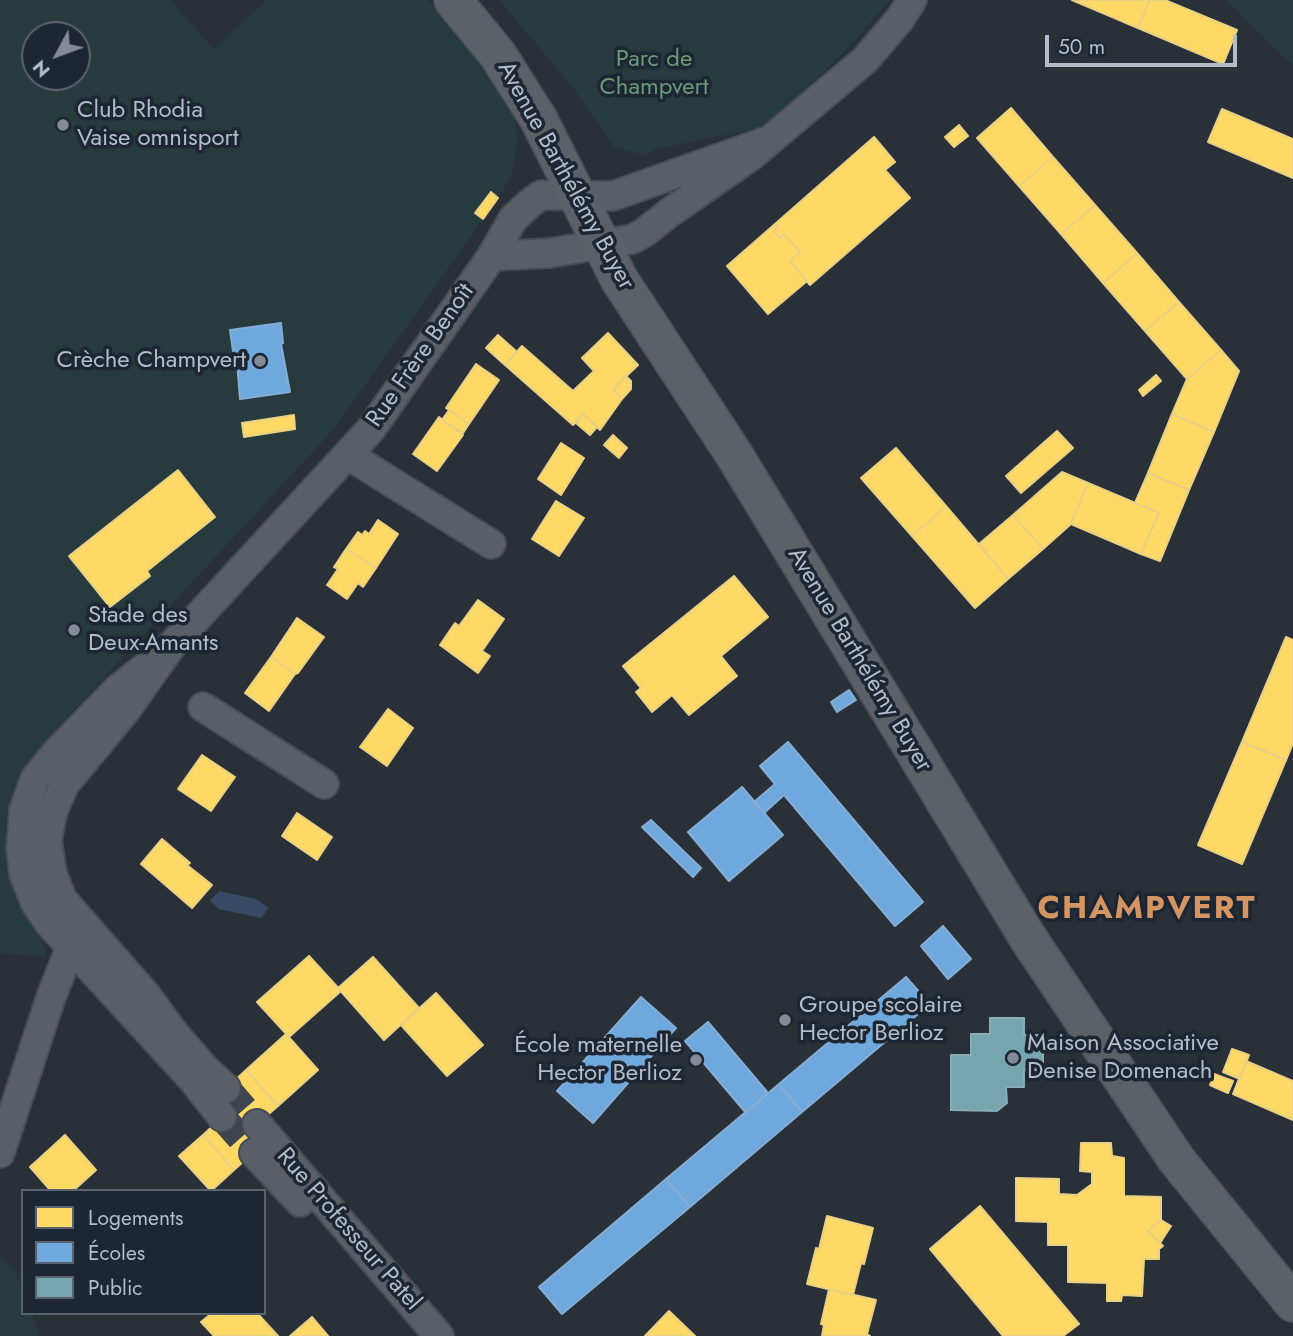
<!DOCTYPE html>
<meta charset="utf-8">
<style>
body{margin:0}
#map{position:relative;width:1293px;height:1336px;overflow:hidden;background:#2a3038;font-family:Jost,sans-serif}
canvas{display:block}
.legend{position:absolute;left:21px;top:1189px;width:245px;height:126px;box-sizing:border-box;background:#1d2633;border:2px solid #59626f;margin:0;padding:9px 12px;list-style:none;font-size:21px;color:#b4bcc9}
.legend li{display:flex;align-items:center;gap:14px;height:35px}
.legend b{width:35px;border:2px solid #59626f}
.north{position:absolute;left:21px;top:21px;width:70px;height:70px;box-sizing:border-box;background:#1d2633;border:2px solid #59626f;border-radius:50%;rotate:229deg;font-size:19px;font-weight:700;line-height:28px;text-align:center;color:#b4bcc9}
.north::after{content:'';display:block;margin:auto;width:24px;height:32px;background:#848b96;clip-path:polygon(50% 0,100% 100%,50% 72%,0 100%)}
.scale{position:absolute;left:1045px;top:35px;width:192px;height:32px;box-sizing:border-box;border:4px solid #b4bcc9;border-top:0;padding-left:9px;font-size:21px;line-height:24px;white-space:nowrap;color:#b4bcc9;-webkit-text-stroke:5px #1d2633;paint-order:stroke}
</style>
<div id="map">
<canvas width="1293" height="1336"></canvas>
<ul class="legend">
<li><b style="height:19px;background:#ffd966"></b>Logements</li>
<li><b style="height:19px;background:#6fa8dc"></b>Écoles</li>
<li><b style="height:19px;background:#76a5af"></b>Public</li>
</ul>
<div class="north">N</div>
<div class="scale">50 m</div>
</div>
<script>
const c = document.querySelector('canvas').getContext('2d');
c.lineJoin = 'round';
function fill(path, color) { c.fillStyle = color; c.fill(path, 'evenodd'); }
const shape = rows => new Path2D(rows.map(r => 'M' + r).join(''));
function trace(path, color, width, dash) { c.strokeStyle = color; c.lineWidth = width; c.lineCap = dash ? 'butt' : 'round'; c.setLineDash(dash || []); c.stroke(path); }
function write(font, color, halo, rows, align = 'center') {
  c.font = font + ' Jost,sans-serif'; c.lineWidth = 7; c.setLineDash([]); c.textBaseline = 'middle'; c.strokeStyle = halo; c.fillStyle = color; for (const [text, x, y, turn = 0] of rows) {
    c.save(); c.translate(x, y); c.rotate((+turn || 0) * Math.PI / 180); c.textAlign = isNaN(turn) ? turn : align; if (halo) c.strokeText(text, 0, 0); c.fillText(text, 0, 0); c.restore();
  }
}
fill(shape([
 [0,0,170,0,214,49,266,0,428,0,458,30,490,76,515,121,518,140,512,175,498,198,333,430,47,739,28,763,13,796,7,821,6,862,17,902,45,946,47,957,0,953],
 [35,35,77,35,77,77,35,77],
 [499,0,890,0,848,48,792,102,758,128,653,150,646,156,614,147,574,89],
 [1226,0,1293,0,1293,66],
 [0,1257,14,1270,23,1292,23,1313,31,1313,40,1336,0,1336]
]), '#273a3e');
fill(shape([
 [219,891,256,899,269,908,261,918,219,909,210,901]
]), '#384963');
const homes = shape([
 [1072,0,1150,0,1138,28,1072,0],
 [1150,0,1165,0,1237,30,1223,64,1138,28,1150,0],
 [1011,108,1053,157,1019,186,977,138,1011,108],
 [1222,109,1293,139,1293,178,1208,142,1222,109],
 [959,125,968,136,954,147,945,137,959,125],
 [874,137,895,162,885,170,910,198,810,285,790,261,800,252,784,234,780,238,774,231,778,227,775,224,874,137],
 [1053,157,1095,205,1061,234,1019,186,1053,157],
 [491,192,498,198,483,219,475,213,491,192],
 [1095,205,1137,253,1103,283,1061,234,1095,205],
 [775,224,778,227,774,231,780,238,784,234,800,252,790,261,807,281,768,314,727,266,775,224],
 [1137,253,1179,302,1145,331,1103,283,1137,253],
 [1179,302,1221,350,1187,379,1145,331,1179,302],
 [608,333,638,365,613,389,622,399,600,430,583,414,573,425,505,365,522,346,573,391,594,371,582,358,608,333],
 [498,335,517,352,505,365,486,348,498,335],
 [1221,350,1239,371,1214,432,1172,414,1187,379,1221,350],
 [476,364,499,380,469,424,446,408,476,364],
 [1156,375,1161,381,1143,396,1139,390,1156,375],
 [626,376,631,381,631,389,622,399,613,389,626,376],
 [449,410,469,424,463,433,442,420,449,410],
 [583,414,597,427,590,435,576,423,583,414],
 [1172,414,1214,432,1189,490,1148,473,1172,414],
 [294,415,295,429,244,437,242,423,294,415],
 [439,417,463,435,437,471,413,454,439,417],
 [1057,431,1073,448,1021,493,1006,476,1057,431],
 [613,435,627,448,619,458,604,445,613,435],
 [561,443,584,458,561,495,538,479,561,443],
 [896,448,946,506,912,536,861,478,896,448],
 [178,470,215,517,147,571,150,576,110,607,69,556,178,470],
 [1062,472,1088,483,1071,524,1043,549,1013,515,1062,472],
 [1148,473,1189,490,1160,561,1141,554,1159,513,1135,503,1148,473],
 [1088,483,1159,513,1141,554,1071,524,1088,483],
 [556,501,584,518,559,556,532,539,556,501],
 [946,506,1008,579,975,608,912,536,946,506],
 [1013,515,1043,549,1008,579,979,544,1013,515],
 [378,520,398,534,376,568,346,549,358,532,362,535,365,531,369,534,378,520],
 [346,549,376,568,363,587,358,583,347,599,327,585,338,569,334,567,346,549],
 [734,576,768,617,721,656,737,676,689,715,672,695,652,712,636,692,641,688,623,666,734,576],
 [478,600,504,619,482,651,490,656,478,673,440,645,455,623,459,626,478,600],
 [297,618,324,637,298,673,295,674,271,657,297,618],
 [1286,637,1293,640,1293,743,1286,760,1242,742,1286,637],
 [271,657,295,674,269,711,245,693,271,657],
 [388,709,413,728,387,766,360,747,388,709],
 [1242,742,1286,760,1242,864,1198,845,1242,742],
 [202,755,235,777,211,811,178,789,202,755],
 [297,813,332,837,317,860,282,836,297,813],
 [162,839,190,863,187,865,212,885,192,908,141,864,162,839],
 [309,956,341,991,289,1037,257,1002,309,956],
 [373,957,419,1008,384,1040,338,988,373,957],
 [436,993,483,1045,447,1076,401,1025,436,993],
 [286,1034,318,1070,278,1106,246,1070,286,1034],
 [1232,1049,1249,1055,1240,1079,1223,1072,1232,1049],
 [1246,1061,1293,1081,1293,1120,1233,1094,1246,1061],
 [246,1070,278,1106,249,1131,218,1096,246,1070],
 [1214,1074,1233,1081,1228,1093,1210,1085,1214,1074],
 [230,1110,262,1145,234,1170,203,1135,230,1110],
 [65,1135,96,1170,73,1191,51,1191,30,1167,65,1135],
 [203,1135,234,1170,211,1191,179,1156,203,1135],
 [1081,1143,1111,1143,1112,1156,1124,1158,1124,1196,1161,1197,1161,1220,1148,1231,1163,1246,1159,1249,1159,1259,1144,1259,1142,1296,1122,1295,1121,1301,1107,1301,1107,1283,1068,1282,1068,1245,1048,1245,1048,1222,1016,1221,1016,1178,1059,1179,1059,1194,1077,1195,1092,1184,1092,1172,1080,1171,1081,1143],
 [980,1206,1079,1324,1063,1336,1003,1336,930,1249,980,1206],
 [827,1216,873,1228,864,1264,861,1263,853,1295,807,1284,816,1248,819,1249,827,1216],
 [1161,1220,1171,1226,1160,1243,1148,1231,1161,1220],
 [829,1289,876,1300,867,1334,870,1336,822,1336,824,1325,821,1324,829,1289],
 [669,1311,695,1336,645,1336,669,1311],
 [257,1313,278,1336,214,1336,201,1322,212,1313,257,1313],
 [312,1317,328,1336,290,1336,312,1317]
]);
fill(homes, '#ffd966');
trace(homes, '#e8d084', 2);
const schools = shape([
 [281,323,283,343,281,344,290,392,240,399,236,350,233,351,230,330,281,323],
 [849,690,856,700,837,712,831,702,849,690],
 [788,742,923,902,895,926,784,795,764,813,754,802,775,784,760,766,788,742],
 [742,787,783,835,729,881,688,832,742,787],
 [651,820,701,868,693,877,642,827,651,820],
 [943,926,971,959,948,979,921,946,943,926],
 [906,977,930,1004,802,1112,779,1084,906,977],
 [641,997,676,1028,593,1123,557,1091,641,997],
 [708,1022,768,1093,746,1113,685,1041,708,1022],
 [779,1084,802,1112,690,1207,666,1179,779,1084],
 [666,1179,690,1207,562,1314,539,1287,666,1179]
]);
fill(schools, '#6fa8dc');
trace(schools, '#84aed6', 2);
const public = shape([
 [990,1018,1024,1018,1024,1035,1043,1035,1043,1070,1024,1070,1024,1087,1006,1087,1007,1103,997,1111,951,1110,951,1055,971,1055,971,1034,990,1034,990,1018]
]);
fill(public, '#76a5af');
trace(public, '#89acb7', 2);
trace(shape([
 [226,1088,257,1124],
 [222,1117,254,1153]
]), '#3f454e', 28, [28, 14]);
const minor = shape([
 [492,256,550,253,633,239,645,232,669,213,751,156,865,60,900,19,912,0],
 [348,455,491,544],
 [143,669,118,689,56,753,35,779,24,810,21,848,24,874,35,902,49,923,193,1080,222,1117],
 [203,707,324,784],
 [226,1088,205,1069,173,1032,147,996,62,899,52,873,47,840,52,814,64,785,126,710,172,645,371,429,492,256,513,219,530,203,541,195,613,196,770,140],
 [257,1124,439,1336],
 [0,1153,51,997,76,934],
 [254,1153,300,1202]
]);
const major = shape([
 [453,0,498,55,539,120,619,279,735,456,1028,938,1176,1159,1293,1303]
]);
trace(minor, '#484c53', 32);
trace(major, '#484c55', 40);
trace(minor, '#5a5e66', 28);
trace(major, '#5c6168', 37);
for (const [x, y, r, color] of [
 [63,125,7,"#848b96"],
 [260,361,7,"#848b96"],
 [74,630,7,"#848b96"],
 [785,1020,7,"#848b96"],
 [1013,1058,7,"#848b96"],
 [696,1060,7,"#848b96"]
]) { const dot = new Path2D(); dot.arc(x, y, r, 0, 2 * Math.PI); c.fillStyle = color; c.fill(dot); trace(dot, '#1d2633', 2.5); }
write('24px', '#6b9a76', '#1d2633', [
 ["Parc de",654,60],
 ["Champvert",654,88]
]);
write('24px', '#b4bcc9', '#1d2633', [
 ["Club Rhodia",77,111],
 ["Vaise omnisport",77,139],
 ["Crèche Champvert",246,361,"right"],
 ["Stade des",88,616],
 ["Deux-Amants",88,644],
 ["Groupe scolaire",799,1006],
 ["Hector Berlioz",799,1034],
 ["Maison Associative",1027,1044],
 ["Denise Domenach",1027,1072],
 ["École maternelle",682,1046,"right"],
 ["Hector Berlioz",682,1074,"right"]
], 'left');
write('24px', '#b4bcc9', '#1d2633', [
 ["Avenue Barthélémy Buyer",565,176,61],
 ["Rue Frère Benoît",421,356,-55],
 ["Avenue Barthélémy Buyer",859,660,59],
 ["Rue Professeur Patel",348,1230,49]
]);
c.letterSpacing = '2px';
write('bold 32px', '#d59563', '#1d2633', [
 ["CHAMPVERT",1147,910]
]);
c.letterSpacing = '0px';
</script>
